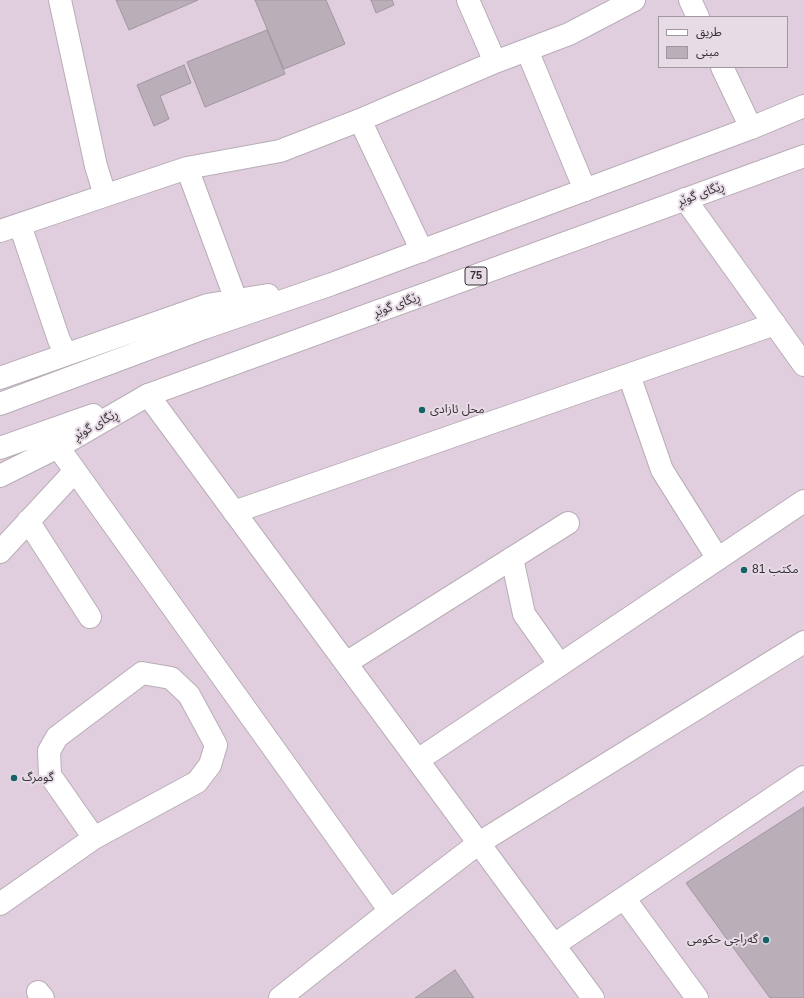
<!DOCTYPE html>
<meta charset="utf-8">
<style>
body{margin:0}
#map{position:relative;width:804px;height:998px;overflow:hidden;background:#e7dbe6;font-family:Helvetica,"Noto Sans Arabic",sans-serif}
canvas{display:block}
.legend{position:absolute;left:658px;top:16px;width:130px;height:52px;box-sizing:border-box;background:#e7dbe6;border:1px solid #9f979f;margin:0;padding:5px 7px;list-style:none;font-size:12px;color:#343034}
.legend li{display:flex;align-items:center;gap:8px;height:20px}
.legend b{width:20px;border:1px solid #9f979f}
</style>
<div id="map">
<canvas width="804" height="998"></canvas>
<ul class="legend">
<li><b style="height:5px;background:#fff"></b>طريق</li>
<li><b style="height:11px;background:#baafb9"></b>مبنى</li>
</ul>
</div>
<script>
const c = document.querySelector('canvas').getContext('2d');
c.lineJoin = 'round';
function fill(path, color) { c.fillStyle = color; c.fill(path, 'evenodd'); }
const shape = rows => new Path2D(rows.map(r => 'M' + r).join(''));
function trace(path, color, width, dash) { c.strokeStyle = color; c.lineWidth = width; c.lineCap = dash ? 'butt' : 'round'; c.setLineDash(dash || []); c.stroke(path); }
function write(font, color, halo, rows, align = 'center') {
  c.font = font + ' Helvetica,"Noto Sans Arabic",sans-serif'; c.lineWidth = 4; c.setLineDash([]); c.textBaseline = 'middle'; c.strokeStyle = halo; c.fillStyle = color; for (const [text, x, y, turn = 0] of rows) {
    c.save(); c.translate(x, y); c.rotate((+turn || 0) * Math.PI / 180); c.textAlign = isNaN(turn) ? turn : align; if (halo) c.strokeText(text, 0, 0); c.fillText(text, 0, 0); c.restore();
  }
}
fill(shape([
 [0,0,804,0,804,998,0,998],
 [659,17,787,17,787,67,659,67]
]), '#e0cede');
const building = shape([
 [116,0,198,0,129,30,116,0],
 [255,0,326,0,345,44,284,69,255,0],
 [371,0,392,0,394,5,376,13,371,0],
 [267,30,285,74,205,107,187,62,267,30],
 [184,65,191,83,160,96,169,119,154,126,137,85,184,65],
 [804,807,804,998,770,998,686,883,804,807],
 [455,970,474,998,415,998,455,970]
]);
fill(building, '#baafb9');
trace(building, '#a196a0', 1);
const minor = shape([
 [60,0,96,166,105,195],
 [468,0,495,62],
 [690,0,698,17],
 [527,50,585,190],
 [722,67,751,128],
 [360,120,422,251],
 [187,168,236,300],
 [685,199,804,365],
 [20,225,59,340,66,354],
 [0,231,187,168,280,151,360,120,495,62,569,34,634,0],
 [629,375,662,470,718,559],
 [148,395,593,998],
 [58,447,390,911],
 [234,512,775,324],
 [28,521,90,617],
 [0,552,75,471],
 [512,558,524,614,560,665],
 [346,663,568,523],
 [418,760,804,501],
 [624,898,697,998],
 [0,904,94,838,197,782,210,765,216,745,189,695,171,678,142,673,57,737,49,751,50,775,94,838],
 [554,945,804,777],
 [38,992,43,998],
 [280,998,390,911,479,843,804,642]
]);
const highway = shape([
 [0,378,207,305,268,295],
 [0,404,204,328,332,284,751,128,804,106],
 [0,448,93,415],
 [0,476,58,447,148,395,804,156]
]);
trace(minor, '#b8adb7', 24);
trace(highway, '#b8adb7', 24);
trace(minor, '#fff', 22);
trace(highway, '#fff', 22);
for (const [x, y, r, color] of [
 [422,410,4,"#136367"],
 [744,570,4,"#136367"],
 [14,778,4,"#136367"],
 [766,940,4,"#136367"]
]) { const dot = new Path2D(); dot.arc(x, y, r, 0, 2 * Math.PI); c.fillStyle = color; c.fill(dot); trace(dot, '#e7dbe6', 1.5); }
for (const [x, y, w] of [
 [476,276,22]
]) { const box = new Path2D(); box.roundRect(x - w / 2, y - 9, w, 18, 3); c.fillStyle = '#e7dbe6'; c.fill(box); trace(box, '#343034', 1); }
write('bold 11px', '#343034', null, [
 ["75",476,276]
]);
write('12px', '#343034', '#e7dbe6', [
 ["ڕێگای گوێڕ",701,194,-20],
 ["ڕێگای گوێڕ",397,305,-20],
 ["ڕێگای گوێڕ",96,425,-29]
]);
write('12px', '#343034', '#e7dbe6', [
 ["محل ئازادى",430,410],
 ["مكتب 81",752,570],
 ["گومرگ",22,778],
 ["گەراجی حکومی",758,940,"right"]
], 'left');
</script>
